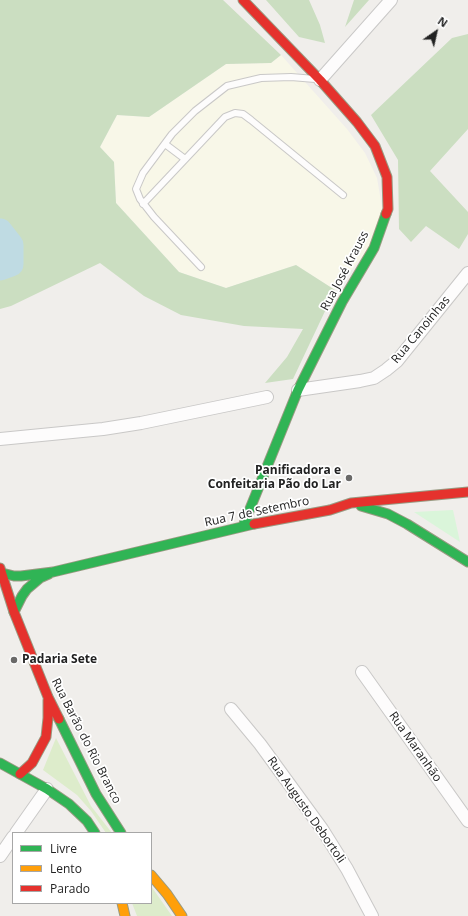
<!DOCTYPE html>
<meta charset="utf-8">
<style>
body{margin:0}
#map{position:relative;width:468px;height:916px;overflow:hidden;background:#f0eeeb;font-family:"Open Sans",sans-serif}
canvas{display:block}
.legend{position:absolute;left:12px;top:832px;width:140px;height:72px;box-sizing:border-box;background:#fff;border:1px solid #a7a7a7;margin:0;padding:5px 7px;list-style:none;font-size:12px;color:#222}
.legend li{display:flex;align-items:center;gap:8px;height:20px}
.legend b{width:20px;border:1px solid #a7a7a7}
.north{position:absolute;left:416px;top:12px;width:40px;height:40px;-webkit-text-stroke:3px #fff;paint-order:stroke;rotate:34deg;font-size:11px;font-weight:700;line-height:16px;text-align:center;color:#222}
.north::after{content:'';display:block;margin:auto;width:14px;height:18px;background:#222;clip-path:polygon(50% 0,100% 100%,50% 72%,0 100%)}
</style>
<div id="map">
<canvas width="468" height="916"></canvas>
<ul class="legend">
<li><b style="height:5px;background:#30b455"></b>Livre</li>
<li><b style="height:5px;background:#ff9f0a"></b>Lento</li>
<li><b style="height:5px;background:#e5322d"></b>Parado</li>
</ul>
<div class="north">N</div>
</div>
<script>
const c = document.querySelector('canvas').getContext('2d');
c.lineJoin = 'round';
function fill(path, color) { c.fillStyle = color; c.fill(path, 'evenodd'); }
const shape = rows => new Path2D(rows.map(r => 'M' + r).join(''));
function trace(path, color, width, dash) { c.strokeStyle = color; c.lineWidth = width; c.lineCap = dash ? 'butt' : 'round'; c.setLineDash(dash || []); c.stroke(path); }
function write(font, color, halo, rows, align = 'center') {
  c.font = font + ' "Open Sans",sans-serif'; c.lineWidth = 3.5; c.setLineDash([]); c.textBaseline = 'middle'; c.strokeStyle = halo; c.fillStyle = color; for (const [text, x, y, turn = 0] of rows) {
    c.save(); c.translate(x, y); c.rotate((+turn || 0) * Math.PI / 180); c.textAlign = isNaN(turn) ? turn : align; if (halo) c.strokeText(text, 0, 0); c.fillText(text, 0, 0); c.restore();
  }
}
fill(shape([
 [281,55,347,129,365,153,377,178,383,213,368,250,335,290,296,265,226,288,179,272,116,203,114,162,100,147,117,115,149,117,226,64,271,63]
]), '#f8f7e8');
fill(shape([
 [56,738,91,806,112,833,106,833,91,811,77,795,43,770],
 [151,886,172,916,137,916,132,903,151,903]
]), '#ddeccb');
fill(shape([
 [0,0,223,0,281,55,271,63,226,64,149,117,117,115,100,147,114,162,116,203,179,272,226,288,296,265,335,290,293,379,265,383,287,357,303,329,244,326,181,315,144,296,100,263,11,306,0,309],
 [266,0,309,0,320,25,325,43,299,37],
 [354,0,369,0,345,27],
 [468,34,468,129,430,171,468,212,468,234,459,249,426,226,411,242,399,229,398,160,371,115,452,38]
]), '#cbdec1');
fill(shape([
 [453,510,460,542,414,512]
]), '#daf5da');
trace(shape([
 [0,231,11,245,11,264,0,268]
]), '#bfdbe3', 25);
const lane = shape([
 [165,144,185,159],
 [143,204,225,117,235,113,243,114,251,120,343,195],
 [201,267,154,217,140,199,136,189,143,173,172,134,195,111,227,86,261,78,291,77,315,79]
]);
const street = shape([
 [320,80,391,0],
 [298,390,360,381,374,378,386,370,397,361,468,273],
 [0,439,103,429,141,423,267,397],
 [362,672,468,821],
 [231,709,260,744,322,829,347,869,372,916],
 [16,833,47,789],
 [0,856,13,837]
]);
const fast = shape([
 [361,506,388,514,407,524,468,562],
 [243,526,298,390,342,302,374,248,386,214],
 [2,573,14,576,21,576,53,572,254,524],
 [14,612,22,596,27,589,40,578,49,574],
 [59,719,96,794,121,833],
 [0,763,47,789,69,804,87,821,95,833]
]);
const slow = shape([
 [151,875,167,894,182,916],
 [122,903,125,916]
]);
const jam = shape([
 [243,0,320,80,357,122,375,146,387,177,388,209,386,214],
 [254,524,330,510,351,503,468,492],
 [0,568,14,612,48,697,59,719],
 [20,774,32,763,46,737,48,718,48,700]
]);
trace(lane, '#c9c8c7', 8);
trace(street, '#c9c8c7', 14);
trace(fast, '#999a82', 11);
trace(slow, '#999a82', 11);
trace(jam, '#999a82', 11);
trace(lane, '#fdfcfc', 6);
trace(street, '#fdfcfc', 12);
trace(fast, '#30b455', 9);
trace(slow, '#ff9f0a', 9);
trace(jam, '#e5322d', 9);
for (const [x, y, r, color] of [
 [349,478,4,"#6a6968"],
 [14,660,4,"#6a6968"]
]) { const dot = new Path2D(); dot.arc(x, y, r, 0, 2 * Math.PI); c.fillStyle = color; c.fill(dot); trace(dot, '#fff', 1.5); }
write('12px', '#222', '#fff', [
 ["Rua José Krauss",345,271,-62],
 ["Rua Canoinhas",421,330,-50],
 ["Rua 7 de Setembro",257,512,-12],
 ["Rua Barão do Rio Branco",86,741,63],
 ["Rua Maranhão",415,747,55],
 ["Rua Augusto Debortoli",306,810,55]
]);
write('bold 12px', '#222', '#fff', [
 ["Panificadora e",341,471],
 ["Confeitaria Pão do Lar",341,485],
 ["Padaria Sete",22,660,"left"]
], 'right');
</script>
